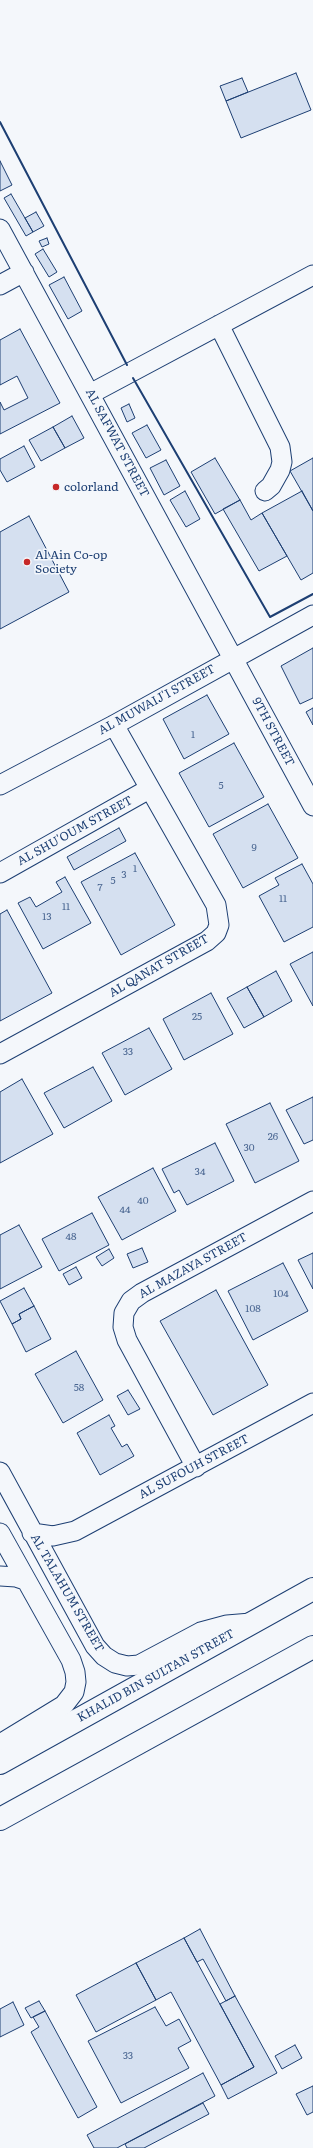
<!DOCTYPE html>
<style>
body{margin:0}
canvas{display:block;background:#f4f7fb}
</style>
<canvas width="313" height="2148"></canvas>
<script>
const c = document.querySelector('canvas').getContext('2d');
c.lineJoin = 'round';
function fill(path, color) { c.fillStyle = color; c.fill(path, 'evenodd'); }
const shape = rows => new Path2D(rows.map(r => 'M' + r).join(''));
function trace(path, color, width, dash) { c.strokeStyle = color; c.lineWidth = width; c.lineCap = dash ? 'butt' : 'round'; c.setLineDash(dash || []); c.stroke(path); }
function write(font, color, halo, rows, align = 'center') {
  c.font = font + ' Literata,serif'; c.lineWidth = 3; c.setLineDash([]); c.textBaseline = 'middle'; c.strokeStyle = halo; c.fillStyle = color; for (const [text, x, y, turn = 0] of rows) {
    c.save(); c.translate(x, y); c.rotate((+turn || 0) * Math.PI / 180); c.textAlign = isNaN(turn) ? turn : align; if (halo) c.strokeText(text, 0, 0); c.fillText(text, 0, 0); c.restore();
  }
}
const building = shape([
 [296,73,311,110,241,138,226,101,296,73],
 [242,78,248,92,226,101,220,86,242,78],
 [0,161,12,185,0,191,0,161],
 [11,194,33,232,26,236,4,198,11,194],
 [36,212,44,226,33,232,25,218,36,212],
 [47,238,49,244,42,247,39,241,47,238],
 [43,249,57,272,49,277,35,254,43,249],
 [64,277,82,311,68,319,49,285,64,277],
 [20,329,60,403,0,434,0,402,4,410,28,398,17,376,0,385,0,340,20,329],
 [129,404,135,418,127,422,121,408,129,404],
 [72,416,84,438,65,448,53,427,72,416],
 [147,425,161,450,146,458,132,433,147,425],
 [53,427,65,448,41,461,29,440,53,427],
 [24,446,35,467,7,482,0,470,0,459,24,446],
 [215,458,240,500,215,514,191,472,215,458],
 [313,458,313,511,290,471,313,458],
 [166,460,180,486,164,495,150,468,166,460],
 [185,491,200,519,186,527,170,500,185,491],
 [302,491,313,511,313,573,301,580,262,513,302,491],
 [240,500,251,520,262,513,287,556,259,571,223,509,240,500],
 [29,516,69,592,0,629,0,532,29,516],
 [313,648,313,698,300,704,281,666,313,648],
 [207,695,229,734,184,759,163,719,207,695],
 [313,708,313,725,306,712,313,708],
 [234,743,264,797,209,827,179,773,234,743],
 [268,804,298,858,243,888,213,834,268,804],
 [119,828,126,841,74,870,67,857,119,828],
 [135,853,175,925,121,955,81,882,135,853],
 [302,864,313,884,313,927,284,942,259,896,279,885,275,878,302,864],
 [65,877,91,923,43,949,18,903,30,897,36,907,62,892,56,882,65,877],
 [7,910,52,993,0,1021,0,914,7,910],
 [313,952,313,1006,290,964,313,952],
 [276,971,292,1001,264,1017,247,987,276,971],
 [247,987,264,1017,244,1028,227,998,247,987],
 [211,993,233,1034,184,1060,163,1019,211,993],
 [149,1028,172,1069,125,1095,102,1053,149,1028],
 [93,1067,112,1101,64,1128,44,1093,93,1067],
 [22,1079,53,1134,0,1163,0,1092,22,1079],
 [313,1097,313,1140,304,1144,286,1110,313,1097],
 [270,1103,299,1161,255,1183,226,1124,270,1103],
 [215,1143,234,1181,187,1205,179,1190,174,1193,162,1169,215,1143],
 [153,1168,176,1211,122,1240,98,1197,153,1168],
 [92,1213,109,1245,59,1271,42,1239,92,1213],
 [19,1225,42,1267,0,1289,0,1235,19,1225],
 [142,1248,148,1262,133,1268,127,1254,142,1248],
 [109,1249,114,1258,102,1266,96,1257,109,1249],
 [313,1253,313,1289,298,1260,313,1253],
 [283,1263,308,1311,253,1340,228,1291,283,1263],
 [76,1267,82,1278,69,1285,63,1274,76,1267],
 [24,1288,34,1306,19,1314,21,1319,12,1324,0,1301,24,1288],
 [216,1290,268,1385,213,1415,160,1321,216,1290],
 [34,1306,51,1339,26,1352,12,1324,21,1319,19,1314,34,1306],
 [76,1351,103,1400,63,1423,35,1374,76,1351],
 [128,1390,140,1409,128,1415,117,1396,128,1390],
 [109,1415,115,1426,111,1428,122,1447,127,1444,134,1456,100,1475,77,1433,109,1415],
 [200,1929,235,1996,226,2001,203,1959,197,1962,184,1938,200,1929],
 [184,1938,254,2067,221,2085,171,1992,156,2000,136,1963,184,1938],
 [136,1963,156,2000,96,2032,76,1995,136,1963],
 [235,1996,277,2073,228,2099,221,2085,254,2067,220,2004,235,1996],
 [39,2001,45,2011,31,2018,25,2008,39,2001],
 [13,2002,24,2025,0,2037,0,2009,13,2002],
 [155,2007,166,2026,179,2019,191,2041,178,2048,189,2068,121,2103,88,2041,155,2007],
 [45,2011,97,2107,78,2118,31,2032,39,2027,33,2017,45,2011],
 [295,2045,302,2058,282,2069,275,2056,295,2045],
 [203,2073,215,2096,117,2148,94,2148,87,2135,203,2073],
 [313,2086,313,2112,307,2115,296,2094,313,2086],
 [203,2103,209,2114,144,2148,127,2148,125,2144,203,2103]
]);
fill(building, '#d5e0f0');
trace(building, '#1d3f73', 1);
const minor = shape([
 [0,229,313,806],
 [0,285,24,272],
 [219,325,280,447,282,462,280,470,271,486,265,491],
 [90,394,313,275],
 [0,785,114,725,313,615],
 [0,873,149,789],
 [0,1054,207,941,216,933,219,925,216,905,114,725],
 [196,1467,127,1340,123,1327,124,1313,131,1301,142,1293,313,1201],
 [0,1472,95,1646,104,1656,115,1663,127,1666,139,1665,201,1632,227,1625,251,1623],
 [0,1533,71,1660,75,1672,76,1682,74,1692,64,1705,0,1744],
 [32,1533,53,1536,75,1531,313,1403],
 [0,1576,16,1577,25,1580]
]);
const major = shape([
 [0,1763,313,1589],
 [0,1819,313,1647]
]);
trace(minor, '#1d3f73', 21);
trace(major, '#1d3f73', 24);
trace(minor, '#f4f7fb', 19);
trace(major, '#f4f7fb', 22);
trace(shape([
 [0,122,127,365],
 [133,378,270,617,313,594]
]), '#1d3f73', 2);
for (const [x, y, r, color] of [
 [56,487,4,"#c62828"],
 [27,562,4,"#c62828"]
]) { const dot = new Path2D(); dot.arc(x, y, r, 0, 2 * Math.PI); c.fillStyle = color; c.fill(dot); trace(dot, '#f4f7fb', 1.5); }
write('10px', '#4b6792', null, [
 ["1",193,735],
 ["5",221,786],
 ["9",254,848],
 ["1",135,869],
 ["3",124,875],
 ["5",113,881],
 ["7",100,888],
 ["11",283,899],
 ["11",66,907],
 ["13",47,917],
 ["25",197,1017],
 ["33",128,1052],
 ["26",273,1137],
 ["30",249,1148],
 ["34",200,1172],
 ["40",143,1201],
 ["44",125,1210],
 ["48",71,1237],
 ["104",281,1294],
 ["108",253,1309],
 ["58",79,1388],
 ["33",128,2056]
]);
write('12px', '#1d3f73', '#f4f7fb', [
 ["AL SAFWAT STREET",117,443,62],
 ["AL MUWAIJ'I STREET",157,700,-29],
 ["9TH STREET",273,732,62],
 ["AL SHU'OUM STREET",75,831,-29],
 ["AL QANAT STREET",159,966,-30],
 ["AL MAZAYA STREET",193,1266,-29],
 ["AL SUFOUH STREET",194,1467,-28],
 ["AL TALAHUM STREET",67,1593,60],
 ["KHALID BIN SULTAN STREET",156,1676,-29]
]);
write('12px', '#1d3f73', '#f4f7fb', [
 ["colorland",64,487],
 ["Al Ain Co-op",35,555],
 ["Society",35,569]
], 'left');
</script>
